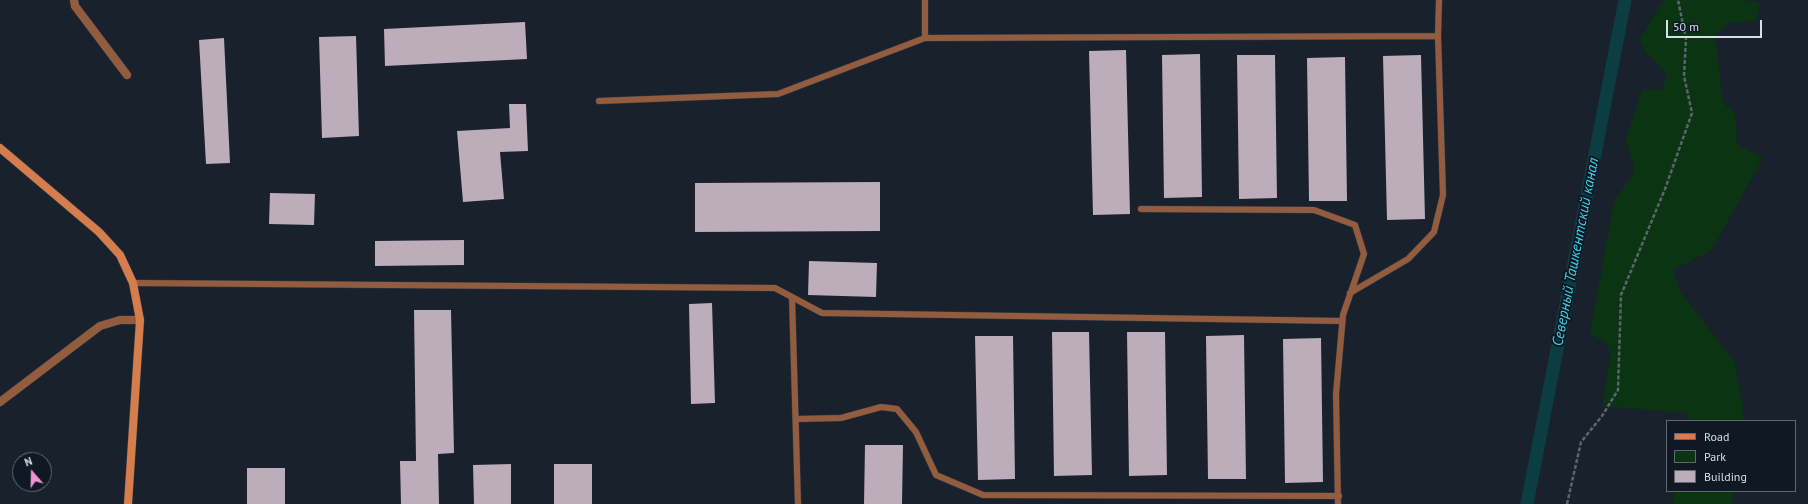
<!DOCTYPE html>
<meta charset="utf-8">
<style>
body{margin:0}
#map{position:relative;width:1808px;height:504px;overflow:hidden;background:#19212d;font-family:"PT Sans",sans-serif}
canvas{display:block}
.legend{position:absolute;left:1666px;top:420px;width:130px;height:72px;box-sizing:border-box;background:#101824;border:1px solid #606872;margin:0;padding:5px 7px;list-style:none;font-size:12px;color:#d9dfe7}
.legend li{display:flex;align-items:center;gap:8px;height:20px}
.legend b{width:20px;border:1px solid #606872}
.north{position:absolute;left:12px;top:452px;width:40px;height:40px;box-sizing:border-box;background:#101824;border:1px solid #606872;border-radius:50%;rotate:340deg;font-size:11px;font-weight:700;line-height:16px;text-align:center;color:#d9dfe7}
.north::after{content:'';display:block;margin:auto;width:14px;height:18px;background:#f491d3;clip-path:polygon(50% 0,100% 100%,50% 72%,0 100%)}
.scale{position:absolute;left:1666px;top:20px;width:96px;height:18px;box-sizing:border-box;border:2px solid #d9dfe7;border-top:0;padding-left:5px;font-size:12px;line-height:14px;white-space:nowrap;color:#d9dfe7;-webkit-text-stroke:3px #101824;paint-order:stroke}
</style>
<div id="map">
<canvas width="1808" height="504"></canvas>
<ul class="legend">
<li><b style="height:5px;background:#d57d4c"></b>Road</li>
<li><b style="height:11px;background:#0b3413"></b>Park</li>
<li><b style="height:11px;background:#bdacb9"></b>Building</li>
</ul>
<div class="north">N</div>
<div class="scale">50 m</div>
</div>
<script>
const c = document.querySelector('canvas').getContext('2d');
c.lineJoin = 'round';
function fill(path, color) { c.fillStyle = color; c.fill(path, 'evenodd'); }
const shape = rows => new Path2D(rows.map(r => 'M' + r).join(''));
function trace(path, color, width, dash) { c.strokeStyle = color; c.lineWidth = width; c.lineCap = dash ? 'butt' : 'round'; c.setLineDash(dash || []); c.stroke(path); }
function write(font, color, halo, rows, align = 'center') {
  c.font = font + ' "PT Sans",sans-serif'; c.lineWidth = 4; c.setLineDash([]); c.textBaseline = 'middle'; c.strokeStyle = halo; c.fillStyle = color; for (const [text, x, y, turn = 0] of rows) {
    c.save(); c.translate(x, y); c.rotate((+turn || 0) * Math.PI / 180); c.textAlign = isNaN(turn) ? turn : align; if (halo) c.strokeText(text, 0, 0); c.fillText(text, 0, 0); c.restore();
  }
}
fill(shape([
 [1663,0,1744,0,1760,3,1757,20,1730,23,1715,35,1723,103,1735,113,1737,144,1763,158,1712,250,1673,270,1680,291,1735,363,1745,421,1688,421,1687,413,1602,406,1611,355,1606,342,1590,334,1614,201,1635,171,1626,139,1642,90,1663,90,1667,72,1647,54,1640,40],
 [1675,491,1734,491,1732,504,1672,504]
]), '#0b3413');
trace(shape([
 [1527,504,1625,0]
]), '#0c3d43', 13);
fill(shape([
 [525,22,527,59,385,66,384,29],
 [356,36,359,136,322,138,319,37],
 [224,38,230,163,206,164,199,40],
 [1126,50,1130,214,1093,215,1089,51],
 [1200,54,1202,197,1164,198,1162,55],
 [1237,55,1275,55,1277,198,1239,199],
 [1421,55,1425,219,1387,220,1383,56],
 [1345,57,1347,201,1309,201,1307,58],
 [509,104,526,104,528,151,500,152,504,199,463,202,457,131,510,128],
 [880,182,880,231,695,232,695,183],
 [270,193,315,194,314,225,269,224],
 [464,240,464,265,375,266,375,241],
 [809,261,877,263,876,297,808,295],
 [712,303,715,403,691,404,689,304],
 [414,310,451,310,454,453,438,454,439,504,401,504,400,461,416,461],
 [1052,332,1089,332,1092,475,1054,476],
 [1127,332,1165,332,1167,475,1129,476],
 [1244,335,1246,479,1208,479,1206,336],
 [975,336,1013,336,1015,479,978,480],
 [1321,338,1323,482,1285,483,1283,339],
 [865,445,903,445,902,504,864,504],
 [511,464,511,504,474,504,473,465],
 [554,464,592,464,592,504,554,504],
 [247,468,285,468,285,504,247,504]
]), '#bdacb9');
const lane = shape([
 [925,0,925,38],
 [599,101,778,94,925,38,1438,36],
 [1141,209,1314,210,1355,225,1364,254,1343,315,1336,394,1338,504],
 [133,283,775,288,822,313,1342,321],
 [1350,293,1408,259,1434,232,1443,195,1438,36,1439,0],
 [792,297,798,504],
 [796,419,841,418,881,407,897,409,916,432,936,475,983,495,1339,496]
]);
const street = shape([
 [74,0,75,6,127,75],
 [0,402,100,326,120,320,140,320]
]);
const secondary = shape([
 [0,148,99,232,120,255,133,283,140,320,128,504]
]);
trace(lane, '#343c47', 7);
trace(street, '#343c47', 9);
trace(secondary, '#343c47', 9);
trace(shape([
 [1567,504,1581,442,1602,416,1618,390,1621,295,1665,189,1692,113,1684,76,1686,39,1678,0]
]), '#5d646f', 2.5, [4, 2]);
trace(lane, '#945c3f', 6);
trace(street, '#945c3f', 8);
trace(secondary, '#d57d4c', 8);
write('italic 15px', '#38d5e7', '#101824', [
 ["Северный Ташкентский канал",1576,252,-79]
]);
</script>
